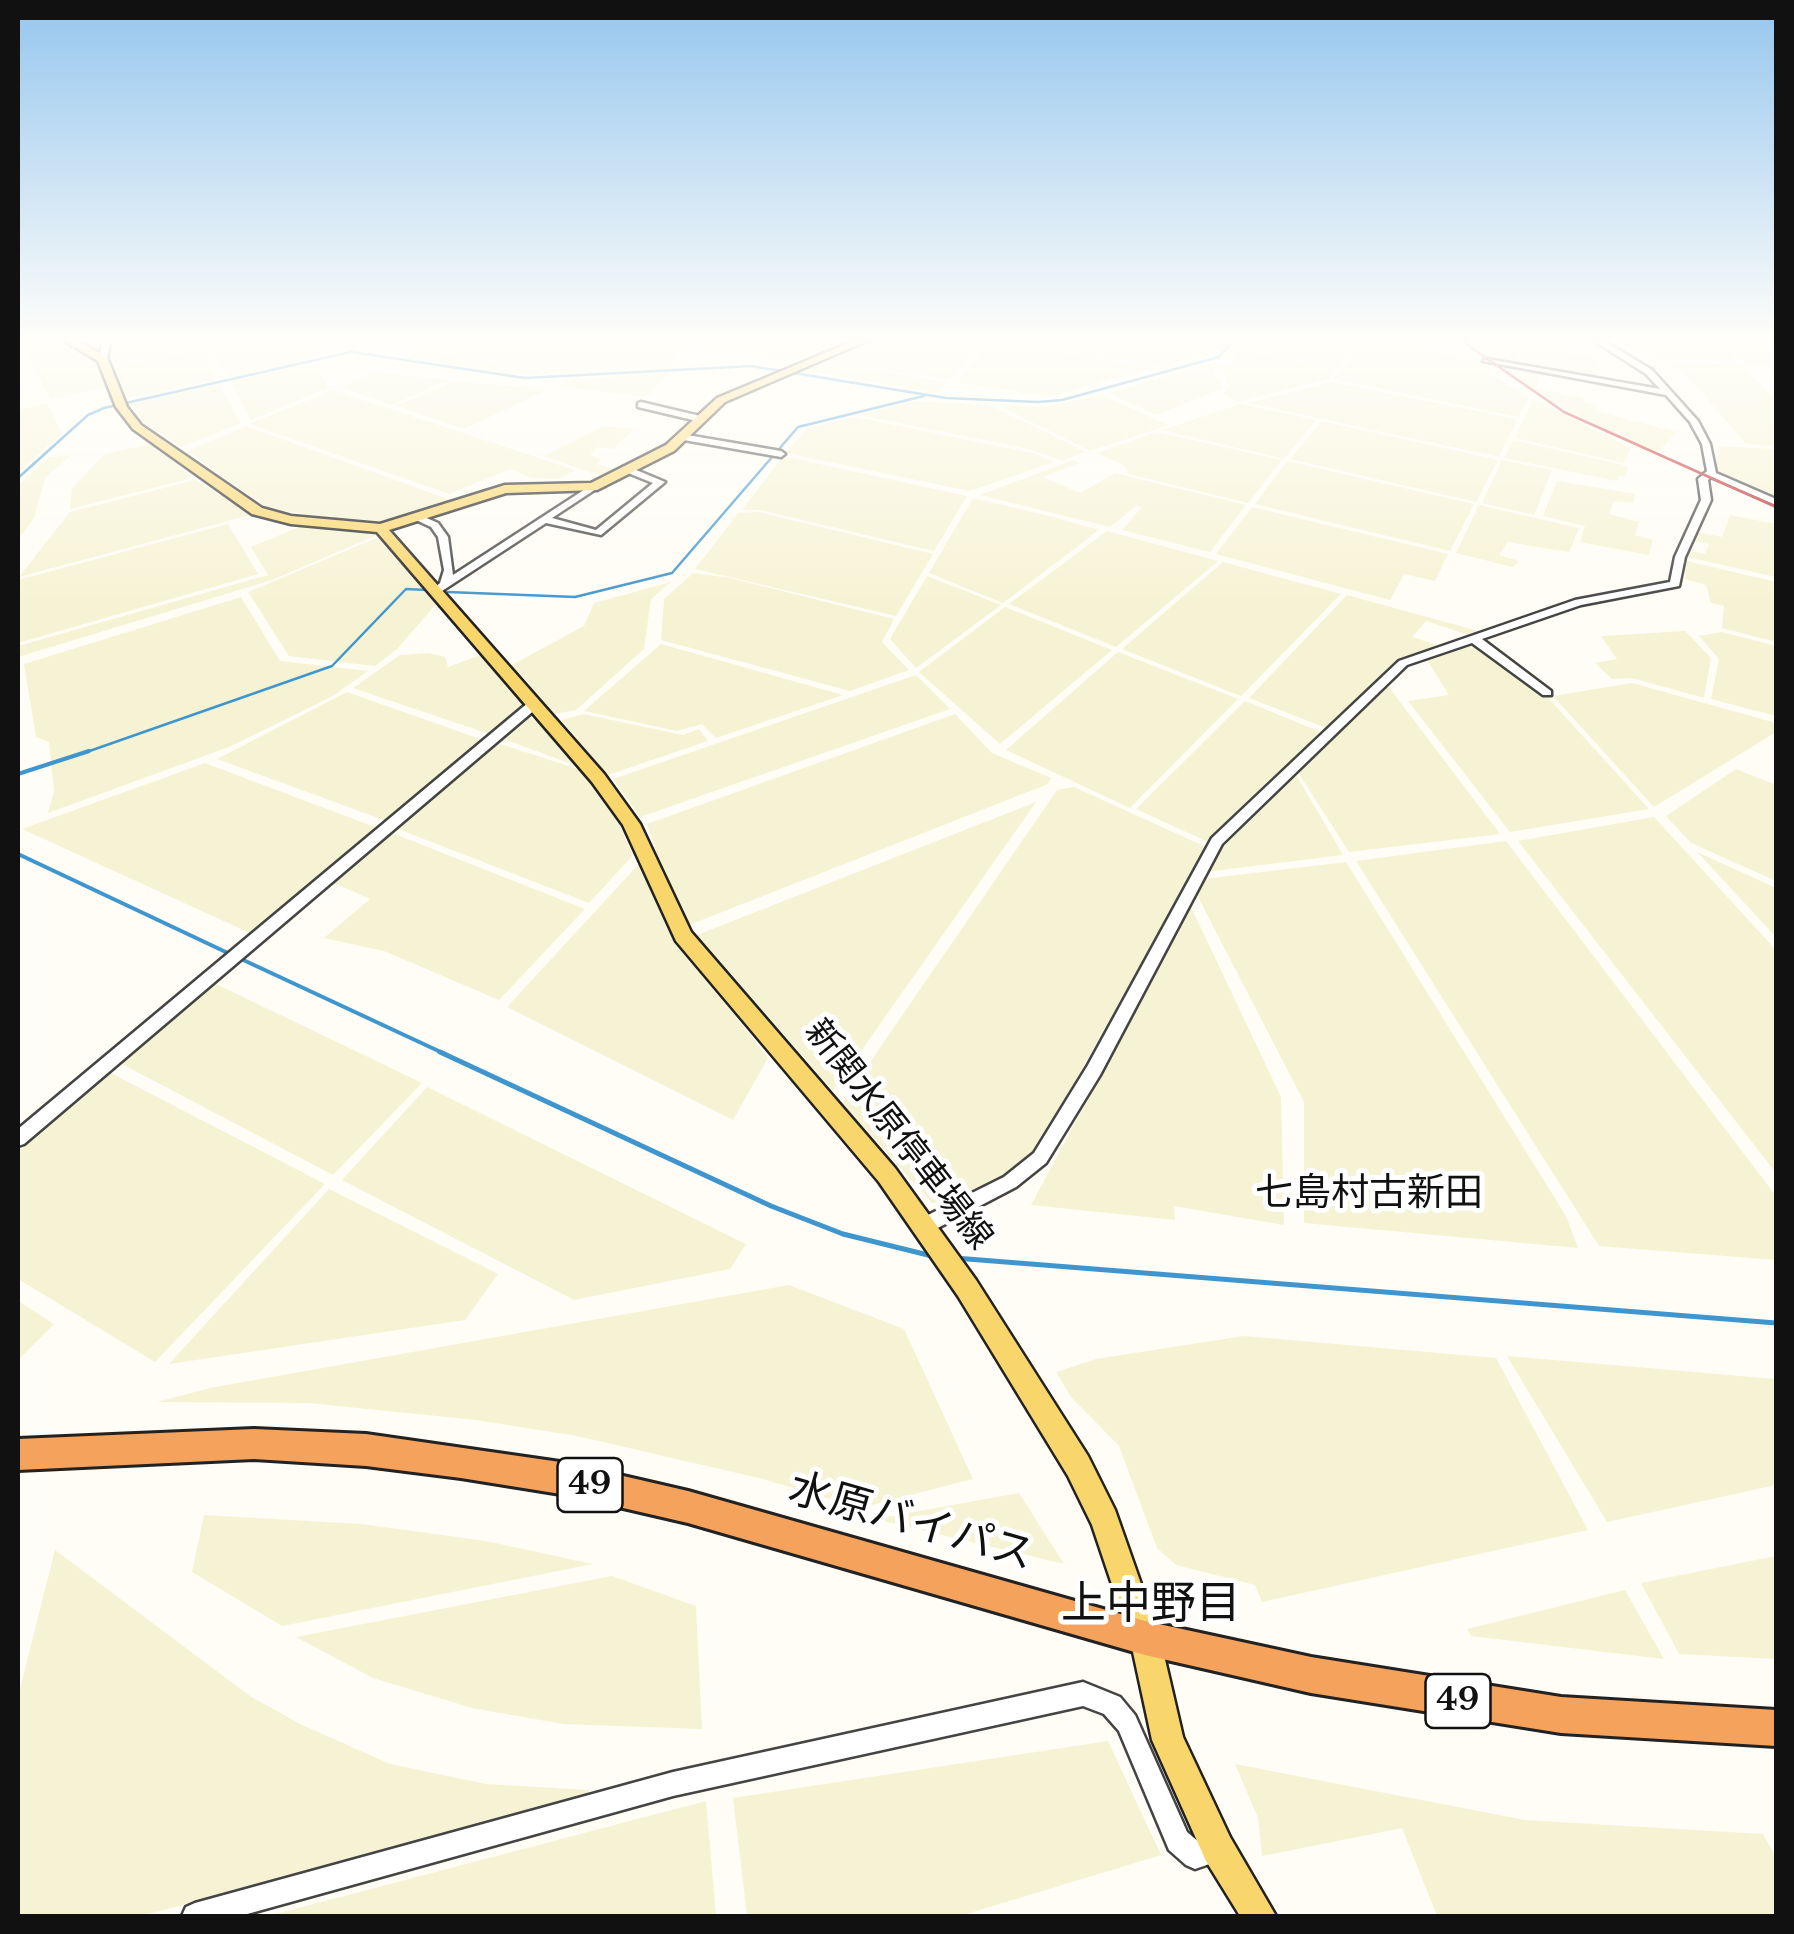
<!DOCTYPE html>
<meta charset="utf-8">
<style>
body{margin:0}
#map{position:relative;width:1794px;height:1934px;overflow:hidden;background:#fffdf5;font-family:"Libre Baskerville",serif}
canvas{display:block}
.frame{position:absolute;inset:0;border:20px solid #111;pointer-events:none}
</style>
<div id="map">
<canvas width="1794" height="1934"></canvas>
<div class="frame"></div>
</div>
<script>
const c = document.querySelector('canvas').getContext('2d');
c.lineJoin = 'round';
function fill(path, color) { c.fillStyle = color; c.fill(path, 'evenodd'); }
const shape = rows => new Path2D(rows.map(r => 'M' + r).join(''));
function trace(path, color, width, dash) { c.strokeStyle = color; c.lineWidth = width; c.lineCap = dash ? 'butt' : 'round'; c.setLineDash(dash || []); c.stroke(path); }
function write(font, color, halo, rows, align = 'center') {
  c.font = font + ' "Libre Baskerville","Noto Sans JP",serif'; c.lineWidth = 10; c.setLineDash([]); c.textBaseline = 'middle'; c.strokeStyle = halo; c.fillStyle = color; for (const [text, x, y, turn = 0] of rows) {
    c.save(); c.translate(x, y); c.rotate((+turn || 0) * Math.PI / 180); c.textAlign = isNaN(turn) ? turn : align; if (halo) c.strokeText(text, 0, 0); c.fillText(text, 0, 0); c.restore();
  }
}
fill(shape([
 [18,337,54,337,94,358,107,387,50,399],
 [110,337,200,337,206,347,112,365],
 [205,337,257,340,303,337,312,358,228,377],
 [443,337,632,337,677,344,673,365,565,374,422,348],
 [695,337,861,337,797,362,686,343],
 [883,337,952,337,986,342,948,380,824,360],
 [998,337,1224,337,1208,354,1162,366,994,340],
 [1247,337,1363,337,1337,368,1241,348],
 [1461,337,1501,337,1527,368,1489,360],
 [1505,337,1572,337,1579,344,1561,344,1570,354,1594,355,1601,370,1595,371,1600,381,1532,369],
 [1622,337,1714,337,1738,362,1660,358],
 [1718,337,1776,337,1776,364,1744,363],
 [1370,338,1480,361,1490,369,1488,373,1529,397,1518,417,1333,379],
 [992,342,1157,368,1047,397,956,382],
 [204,350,218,379,127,398,113,367],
 [420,350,557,374,506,374,405,357],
 [1239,350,1336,370,1329,379,1239,402,1223,394,1230,387,1221,366,1228,366],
 [818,361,948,382,938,393,799,369],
 [1217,362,1214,374,1224,388,1156,415,1108,393],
 [1667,362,1741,365,1776,401,1776,446,1746,444,1692,381],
 [316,363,328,388,251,420,231,381],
 [1496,364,1542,373,1536,388,1585,398,1583,401,1596,404,1596,411,1677,432,1656,454,1552,402],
 [375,372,449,380,392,405,340,387],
 [670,372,647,397,558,387,566,380],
 [454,381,549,389,464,429,396,406],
 [1331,382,1517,419,1499,457,1248,403],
 [219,384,241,423,181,447,140,420,130,404],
 [333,390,575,470,558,479,531,478,511,469,449,494,249,424],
 [1101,395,1169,425,1090,451,999,406,1049,406],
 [1533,399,1631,448,1624,463,1515,438],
 [916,401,990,405,1086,452,1062,461,1029,449,859,415],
 [47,403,62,433,18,472,18,410],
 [1241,404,1316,420,1284,459,1162,430],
 [855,417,1033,453,1054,462,970,491,786,453,808,428],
 [1322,421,1498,460,1476,502,1290,459],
 [246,426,459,503,371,523,269,509,187,451],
 [604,426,634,429,613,449,598,447,590,455,601,459,596,464,619,470,607,478,544,456],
 [1157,432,1166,434,1282,460,1248,503,1128,474,1125,466,1097,453],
 [1513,440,1628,466,1626,476,1619,475,1617,481,1504,458],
 [154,443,192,478,70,509,72,488,105,454],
 [1717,446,1776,449,1776,500,1721,474,1714,463,1720,454],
 [70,456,45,478,34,518,18,540,18,485,49,457],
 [783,456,967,496,934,551,760,510,742,510],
 [1073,460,1079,463,1043,477,1080,493,1115,473,1246,505,1210,552,1122,530,1141,508,1137,505,1110,527,980,495],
 [1502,460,1552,470,1534,515,1482,503],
 [1287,461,1474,504,1450,551,1255,504],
 [195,480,254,514,19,577,70,512],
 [1557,481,1635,494,1634,503,1614,501,1609,514,1639,522,1635,535,1653,540,1649,555,1580,542,1585,526,1543,516],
 [973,498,1049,516,1099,530,1003,603,929,573],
 [1479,505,1579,528,1569,552,1508,542,1499,555,1519,561,1513,567,1456,553],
 [1252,507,1448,554,1435,581,1404,574,1390,600,1216,554],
 [758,512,933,554,896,616,695,569,738,513],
 [1730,515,1776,524,1776,577,1687,557,1690,551,1705,554,1709,544,1693,541,1698,532,1722,537],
 [228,524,258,574,18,643,18,580],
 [304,525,377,535,272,580,18,657,18,646,268,575,251,547],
 [1107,531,1218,561,1116,647,1009,604],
 [379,537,387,538,437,603,397,649,375,666,289,656,248,592],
 [1687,561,1776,582,1776,642,1722,628,1724,606,1711,603,1706,585,1685,579],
 [1223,562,1341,594,1241,696,1122,649],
 [693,573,730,578,894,619,882,642,909,670,850,691,661,640,664,599],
 [927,576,1001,605,916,668,890,639],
 [671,582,651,599,644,649,576,710,551,715,527,687,530,683,522,681,510,666,584,626,594,603],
 [1347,595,1478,631,1469,635,1426,621,1412,637,1437,645,1404,658,1329,729,1249,698],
 [241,597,280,661,368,671,331,697,229,747,48,813,54,791,49,742,36,737,24,664],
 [1005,607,1112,650,1000,744,919,672],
 [1685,631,1711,658,1704,698,1632,678,1612,679,1595,663,1617,659,1601,636],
 [1722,632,1776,646,1776,716,1711,699,1719,659,1699,636],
 [1474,641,1541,690,1649,809,1510,832,1408,701,1449,695,1426,658],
 [661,644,843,695,716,738,702,724,677,731,584,711],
 [1118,652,1238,699,1130,808,1006,750],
 [429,653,445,657,448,667,486,653,524,706,492,735,353,688,400,655],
 [916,675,950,709,640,817,613,779],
 [1632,683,1776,723,1776,732,1654,807,1553,696],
 [1388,686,1500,834,1349,852,1297,771],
 [347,692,486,741,389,822,217,759],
 [1245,701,1321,732,1208,842,1136,809],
 [584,714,683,735,699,729,708,741,608,775,561,720],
 [955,714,992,753,1051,778,1048,784,689,925,669,889,647,824],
 [528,716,547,728,577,766,501,738],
 [497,743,578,769,609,802,633,855,589,903,398,829],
 [205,763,380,829,252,934,22,829],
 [1736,769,1776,785,1776,881,1691,843,1666,816],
 [1295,773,1343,855,1205,872,1221,843],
 [1074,787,1206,847,1038,1148,1012,1172,952,1199,932,1203,842,1103,1057,790],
 [1036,802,833,1091,697,935],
 [1654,817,1776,950,1776,1173,1518,841],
 [392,833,585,909,499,1000,384,951,324,938,370,899,332,882],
 [1506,841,1776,1196,1776,1260,1599,1246,1356,861],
 [1697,852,1776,888,1776,937],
 [1346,862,1566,1216,1578,1248,1304,1223,1304,1102,1197,895,1204,879],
 [639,864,666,926,768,1058,733,1120,507,1007],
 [1191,907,1281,1097,1284,1225,1174,1206,1175,1220,1031,1205],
 [212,982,422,1083,333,1175,118,1062],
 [105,1070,325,1184,155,1362,18,1279,18,1144],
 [427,1087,746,1244,730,1269,574,1300,342,1180],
 [329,1189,498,1274,465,1320,169,1364],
 [789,1285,904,1329,973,1479,860,1508,763,1479,577,1436,476,1420,309,1403,157,1402,210,1388],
 [18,1301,54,1324,18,1360],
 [1244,1336,1496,1358,1588,1530,1262,1602,1255,1585,1176,1565,1157,1548,1119,1446,1071,1397,1056,1372,1096,1359],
 [1507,1356,1776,1379,1776,1485,1607,1522],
 [1019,1493,1064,1564,875,1519],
 [204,1515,361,1524,486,1541,593,1564,282,1626,192,1572],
 [55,1550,250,1696,300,1724,390,1764,486,1784,588,1790,590,1800,140,1916,18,1916,18,1697],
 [1776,1556,1776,1659,1679,1654,1641,1583],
 [612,1576,696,1606,702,1729,563,1724,472,1708,373,1678,296,1637],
 [1625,1590,1664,1659,1471,1636,1467,1629],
 [1108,1741,1161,1855,960,1916,747,1916,733,1798],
 [1235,1764,1525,1820,1763,1834,1776,1857,1776,1916,1437,1916,1402,1828,1262,1856,1258,1818],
 [706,1801,716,1916,268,1916]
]), '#f6f3d4');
trace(shape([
 [18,478,88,415,104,408,351,352,525,378,751,366,946,398,1038,402,1062,400,1219,357,1236,337],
 [448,592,575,597,672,573,798,427,924,396],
 [81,754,332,666,406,589,427,590]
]), '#3f96cf', 2.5);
trace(shape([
 [18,774,89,751],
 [18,854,230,954],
 [239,958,445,1054]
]), '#3f96cf', 4);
trace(shape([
 [440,1052,771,1206,843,1234,936,1257],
 [955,1258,1776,1323]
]), '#3f96cf', 5);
const minor = shape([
 [103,337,111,337,107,359,103,361,99,359,103,337],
 [1588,337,1597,337,1652,370,1698,421,1710,444,1716,473,1776,499,1776,505,1711,477,1708,480,1711,500,1685,557,1679,586,1581,605,1482,639,1551,691,1551,695,1543,695,1472,643,1407,665,1222,844,1100,1075,1046,1163,1016,1187,930,1232,924,1234,918,1232,915,1226,918,1220,1004,1177,1034,1153,1088,1065,1212,838,1399,661,1575,600,1670,582,1675,557,1701,500,1698,479,1707,471,1702,444,1690,422,1666,395,1483,361,1487,359,1660,389,1646,374,1588,337],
 [641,402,700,416,701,418,697,421,638,407,638,403,641,402],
 [681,434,781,451,785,454,781,457,678,439,677,437,681,434],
 [623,467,629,467,665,482,601,535,546,523,442,591,433,589,440,583,444,570,438,537,431,527,416,520,416,516,422,516,438,523,448,537,453,575,593,484,598,487,596,489,552,518,596,530,653,483,623,471,623,467],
 [533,701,537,702,537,708,24,1144,18,1146,18,1129,529,702,533,701],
 [1083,1682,1120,1697,1135,1715,1187,1832,1199,1842,1218,1836,1227,1840,1231,1849,1227,1858,1195,1869,1186,1865,1169,1850,1119,1731,1104,1714,1083,1706,673,1796,240,1916,182,1916,186,1907,195,1903,673,1772,1083,1682]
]);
const major = shape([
 [58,337,70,337,107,357,127,407,141,425,262,508,291,516,380,524,505,485,591,483,666,445,717,398,863,337,876,337,725,402,674,451,597,490,506,493,389,530,604,774,640,824,691,932,895,1168,976,1280,1088,1456,1115,1510,1160,1638,1183,1737,1230,1837,1276,1916,1240,1916,1206,1861,1152,1740,1130,1638,1092,1525,1068,1476,958,1296,879,1182,676,941,623,825,592,782,377,532,291,524,252,514,133,429,116,407,98,361,58,337]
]);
const highway = shape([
 [254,1429,366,1434,567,1463,688,1491,1145,1621,1311,1657,1561,1697,1776,1710,1776,1746,1561,1733,1311,1693,1145,1655,688,1523,567,1495,461,1478,366,1466,254,1459,18,1470,18,1439,254,1429]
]);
trace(minor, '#444', 5);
trace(major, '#222', 5);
trace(highway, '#222', 6);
fill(minor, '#fff');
fill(major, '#f9d66b');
fill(highway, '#f5a25d');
trace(shape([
 [1456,337,1564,412,1776,507]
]), '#c4262e', 2.5);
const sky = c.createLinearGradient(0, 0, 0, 607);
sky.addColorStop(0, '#95c6ee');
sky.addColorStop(0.56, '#fffefa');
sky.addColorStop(1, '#fffefa00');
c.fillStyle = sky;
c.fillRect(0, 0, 1794, 607);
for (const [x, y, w] of [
 [590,1485,65],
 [1458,1701,65]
]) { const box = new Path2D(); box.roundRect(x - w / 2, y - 27, w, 54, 8); c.fillStyle = '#fff'; c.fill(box); trace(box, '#111', 2.5); }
write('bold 32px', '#111', null, [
 ["49",590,1485],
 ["49",1458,1701]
]);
write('35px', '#111', '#fff', [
 ["新関水原停車場線",898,1135,52]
]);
write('38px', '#111', '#fff', [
 ["七島村古新田",1369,1194]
]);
write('42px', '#111', '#fff', [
 ["水原バイパス",911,1523,16]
]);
write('45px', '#111', '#fff', [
 ["上中野目",1151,1605]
]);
</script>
